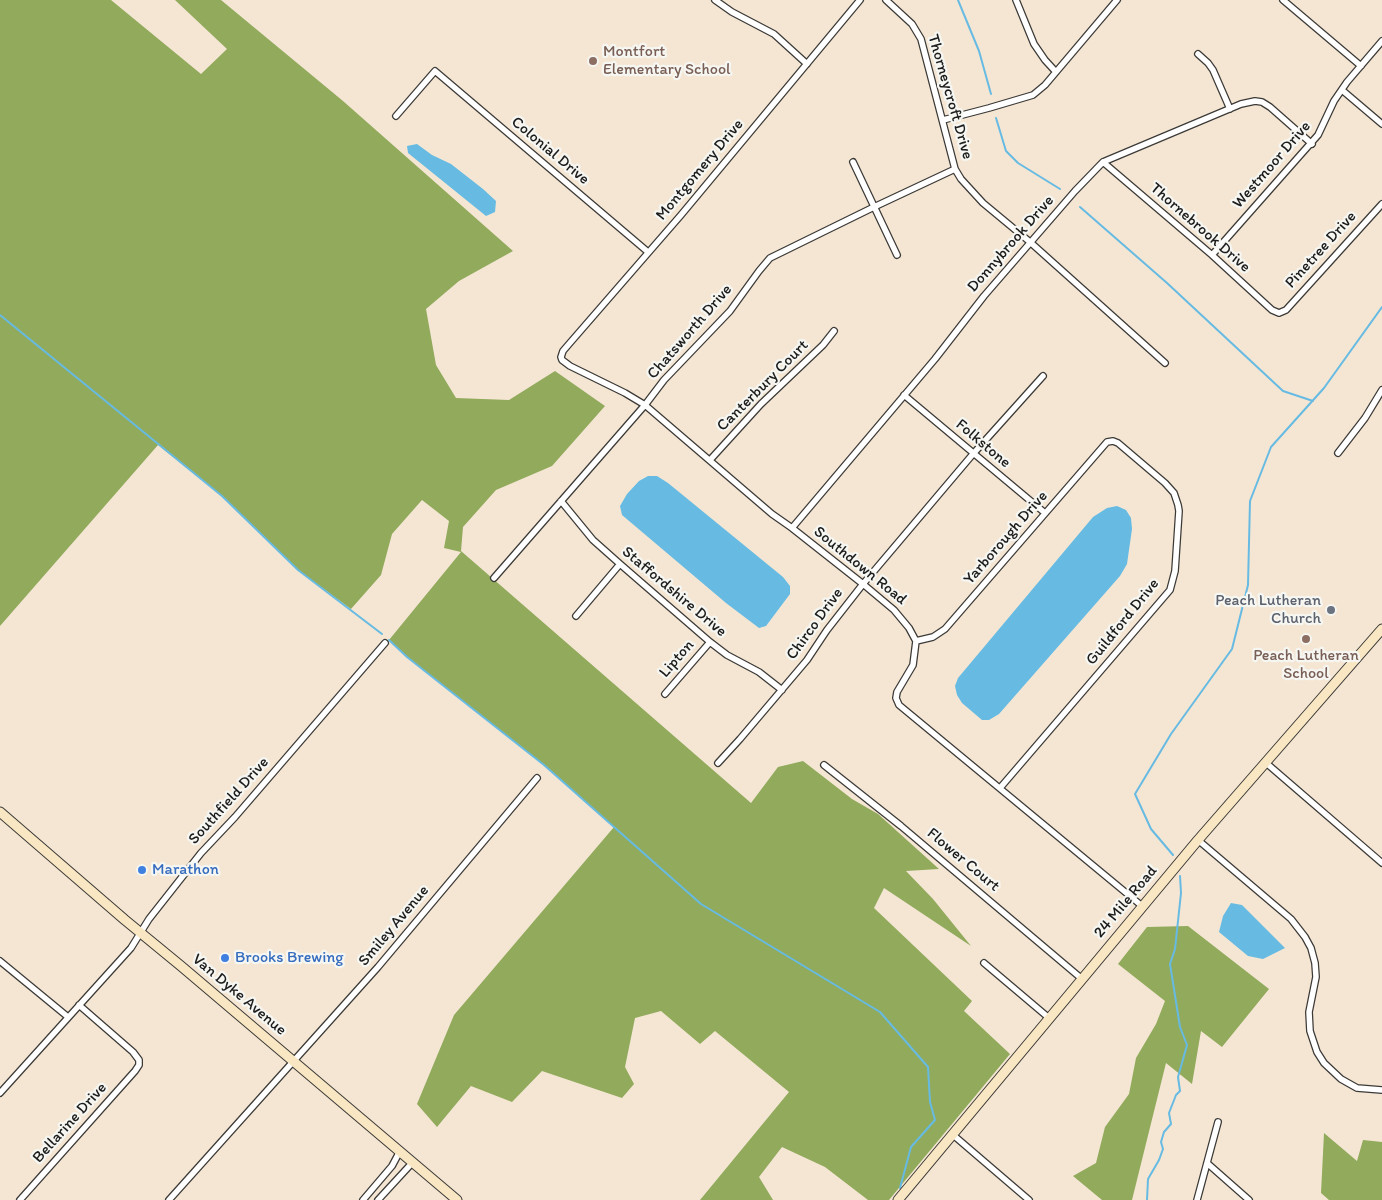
<!DOCTYPE html>
<style>
body{margin:0}
canvas{display:block;background:#f4e6d3}
</style>
<canvas width="1382" height="1200"></canvas>
<script>
const c = document.querySelector('canvas').getContext('2d');
c.lineJoin = 'round';
function fill(path, color) { c.fillStyle = color; c.fill(path, 'evenodd'); }
const shape = rows => new Path2D(rows.map(r => 'M' + r).join(''));
function trace(path, color, width, dash) { c.strokeStyle = color; c.lineWidth = width; c.lineCap = dash ? 'butt' : 'round'; c.setLineDash(dash || []); c.stroke(path); }
function write(font, color, halo, rows, align = 'center') {
  c.font = font + ' Itim,sans-serif'; c.lineWidth = 4.5; c.setLineDash([]); c.textBaseline = 'middle'; c.strokeStyle = halo; c.fillStyle = color; for (const [text, x, y, turn = 0] of rows) {
    c.save(); c.translate(x, y); c.rotate((+turn || 0) * Math.PI / 180); c.textAlign = isNaN(turn) ? turn : align; if (halo) c.strokeText(text, 0, 0); c.fillText(text, 0, 0); c.restore();
  }
}
fill(shape([
 [0,0,111,0,201,74,227,49,175,0,221,0,343,101,513,251,459,281,426,309,436,365,456,398,509,400,555,371,605,406,552,466,496,490,463,527,461,551,751,803,778,767,803,761,852,799,878,814,939,869,906,871,933,899,971,946,884,888,874,908,972,1001,964,1011,1010,1054,889,1200,868,1200,825,1167,782,1147,759,1177,773,1200,700,1200,789,1092,715,1031,700,1044,661,1011,635,1018,625,1067,634,1084,622,1098,542,1071,512,1102,471,1086,437,1127,417,1104,454,1015,614,827,544,765,407,657,389,640,461,552,444,548,449,521,422,500,392,534,381,575,351,609,298,570,222,496,158,445,0,626],
 [1188,926,1269,989,1222,1047,1201,1031,1192,1084,1166,1063,1132,1200,1102,1200,1073,1176,1096,1163,1105,1127,1129,1094,1136,1058,1156,1024,1165,1001,1118,964,1147,927],
 [1324,1133,1357,1161,1363,1140,1382,1142,1382,1200,1329,1200,1321,1193]
]), '#91aa5c');
fill(shape([
 [417,144,432,155,451,164,483,189,496,201,495,212,486,216,408,153,407,146],
 [648,476,657,476,668,483,783,577,790,586,790,594,766,626,759,628,726,603,622,515,620,506,627,494,639,481],
 [1117,506,1126,510,1131,518,1132,529,1127,564,1120,576,999,714,989,720,982,720,962,703,957,695,955,686,958,678,1093,517,1107,508],
 [1231,903,1242,905,1285,948,1263,959,1248,956,1219,932,1223,916]
]), '#67bbe3');
trace(shape([
 [958,0,979,51,991,94],
 [996,118,1006,151,1018,163,1060,189],
 [1080,207,1167,283,1283,391,1313,401],
 [0,315,222,496,298,570,382,634],
 [389,640,407,657,544,765,701,904,880,1012,928,1067,930,1102,935,1120,911,1147,900,1188],
 [1173,855,1151,829,1135,794,1171,734,1232,649,1248,585,1250,501,1271,447,1324,388,1382,307],
 [1147,1200,1148,1179,1159,1160,1163,1149,1161,1142,1164,1132,1171,1124,1169,1113,1176,1095,1180,1091,1178,1077,1187,1045,1180,1027,1170,964,1175,949,1181,893,1180,876]
]), '#67bbe3', 2);
const street = shape([
 [715,0,732,12,774,34,807,64],
 [860,0,681,215,569,344,563,351,561,357,562,360,570,366,625,393,645,405,772,514,792,528,863,584,894,610,909,628,916,641,913,665,897,692,896,698,899,705,1142,906],
 [886,0,912,24,921,39,955,169,961,179,983,203,1030,242,1165,363],
 [1016,0,1034,44,1045,60,1056,72],
 [1283,0,1361,66],
 [1198,54,1208,63,1213,70,1230,109],
 [1342,90,1382,124],
 [396,116,435,71,648,252],
 [943,120,989,108,1033,95,1045,85,1117,0],
 [853,162,897,255],
 [1103,162,1212,255,1272,310,1279,313,1286,310,1382,204],
 [1212,255,1318,135,1334,101,1347,82,1382,41],
 [904,395,1045,513],
 [1338,453,1365,418,1382,390],
 [710,460,761,404,823,345,834,331],
 [561,501,593,540,620,564,710,642,727,655,759,672,782,690],
 [792,528,935,359,984,296,1075,191,1103,162,1241,104,1255,101,1262,102,1270,107,1312,144],
 [494,578,645,405,664,380,730,311,759,271,770,258,874,207,955,169],
 [576,616,620,564],
 [916,641,933,637,945,629,1107,442,1113,441,1118,443,1165,483,1174,493,1178,505,1179,511,1175,571,1170,590,1000,788],
 [665,694,710,642],
 [1265,762,1382,863],
 [718,763,740,739,807,660,827,630,863,584,973,454,1043,376],
 [824,765,901,826,1082,979],
 [1198,840,1291,919,1305,937,1311,948,1315,963,1316,977,1309,1012,1310,1031,1317,1052,1324,1063,1341,1079,1357,1088,1382,1090],
 [0,961,68,1017],
 [984,963,1049,1018],
 [0,1093,131,948,149,919,201,853,235,817,385,643],
 [952,1134,1029,1200],
 [1207,1163,1249,1200],
 [20,1200,135,1071,139,1065,139,1060,133,1052,79,1005],
 [169,1200,378,967,537,778],
 [363,1200,392,1166,400,1151],
 [378,1200,413,1162],
 [1197,1200,1218,1122]
]);
const secondary = shape([
 [0,812,125,920,181,966,457,1200],
 [898,1200,1198,840,1382,629]
]);
trace(street, '#3c3a37', 8);
trace(secondary, '#3c3a37', 11);
trace(street, '#fff', 5.5);
trace(secondary, '#f9e7c3', 9);
for (const [x, y, r, color] of [
 [593,61,5,"#8d6e63"],
 [1331,610,5,"#6b7280"],
 [1306,639,5,"#8d6e63"],
 [142,870,5,"#3f7fe0"],
 [225,958,5,"#3f7fe0"]
]) { const dot = new Path2D(); dot.arc(x, y, r, 0, 2 * Math.PI); c.fillStyle = color; c.fill(dot); trace(dot, '#f6f6f2', 2); }
write('16px', '#785e54', '#f6f6f2', [
 ["Montfort",603,52],
 ["Elementary School",603,70],
 ["Peach Lutheran",1306,656,"center"],
 ["School",1306,674,"center"]
], 'left');
write('16px', '#1c1c1c', '#f6f6f2', [
 ["Thorneycroft Drive",950,97,74],
 ["Colonial Drive",550,151,40],
 ["Westmoor Drive",1272,165,-49],
 ["Montgomery Drive",700,170,-50],
 ["Thornebrook Drive",1200,228,41],
 ["Donnybrook Drive",1011,244,-49],
 ["Pinetree Drive",1321,250,-48],
 ["Chatsworth Drive",690,332,-49],
 ["Canterbury Court",763,386,-45],
 ["Folkstone",983,444,40],
 ["Yarborough Drive",1006,538,-49],
 ["Southdown Road",860,566,39],
 ["Staffordshire Drive",674,592,40],
 ["Guildford Drive",1123,622,-51],
 ["Chirco Drive",815,624,-54],
 ["Lipton",677,659,-49],
 ["Southfield Drive",229,801,-48],
 ["Flower Court",963,860,40],
 ["24 Mile Road",1126,902,-50],
 ["Smiley Avenue",394,926,-50],
 ["Van Dyke Avenue",239,995,40],
 ["Bellarine Drive",70,1123,-48]
]);
write('16px', '#5b616d', '#f6f6f2', [
 ["Peach Lutheran",1321,601],
 ["Church",1321,619]
], 'right');
write('16px', '#366cbe', '#f6f6f2', [
 ["Marathon",152,870],
 ["Brooks Brewing",235,958]
], 'left');
</script>
